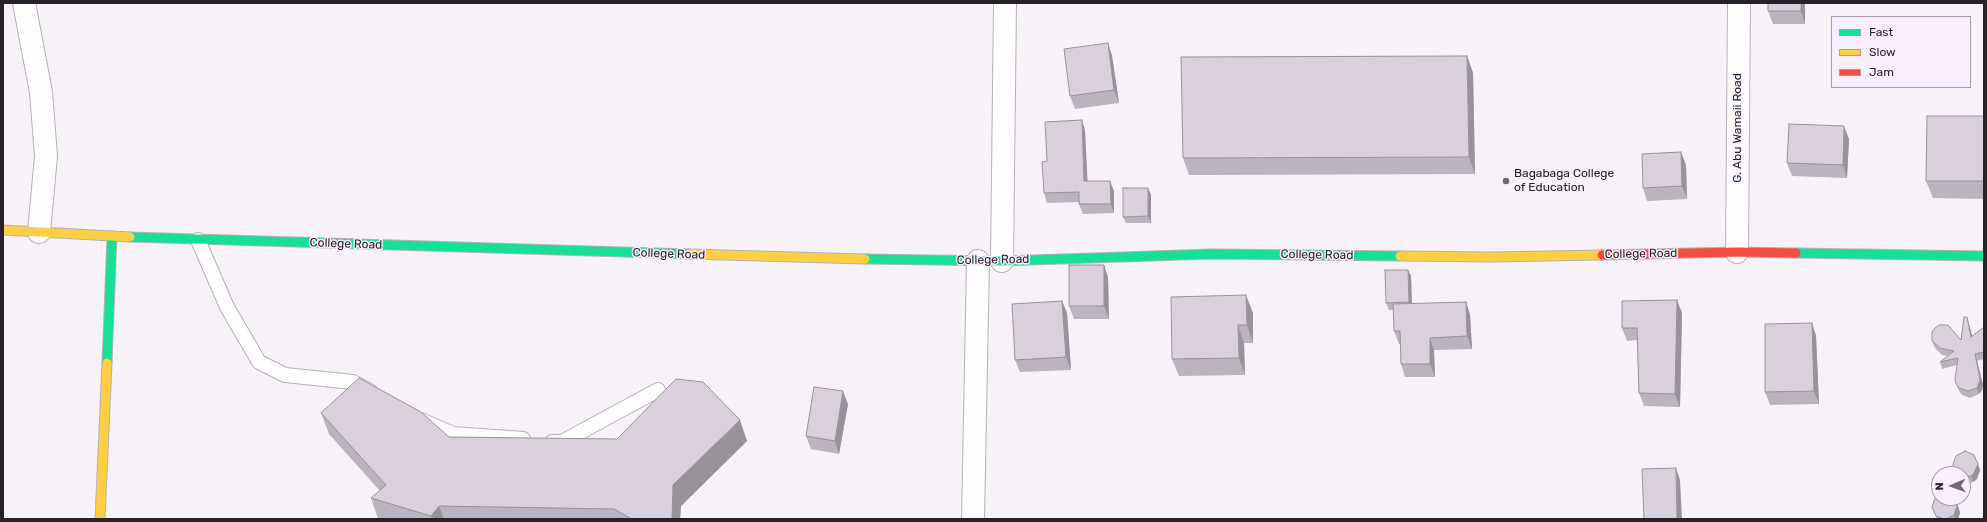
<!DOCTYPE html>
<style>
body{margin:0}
#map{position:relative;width:1987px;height:522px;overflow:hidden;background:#f7f2f8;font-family:Rubik,sans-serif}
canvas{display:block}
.frame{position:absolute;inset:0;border:4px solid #272129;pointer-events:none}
.legend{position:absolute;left:1831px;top:16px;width:140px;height:72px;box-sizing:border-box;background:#f8eefc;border:1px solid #a49ca8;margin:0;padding:5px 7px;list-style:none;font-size:12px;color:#272129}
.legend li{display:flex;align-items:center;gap:8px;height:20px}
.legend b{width:20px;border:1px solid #a49ca8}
.north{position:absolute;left:1931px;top:466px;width:40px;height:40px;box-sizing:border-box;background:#f8eefc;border:1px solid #a49ca8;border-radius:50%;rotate:268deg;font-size:11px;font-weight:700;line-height:16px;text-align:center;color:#272129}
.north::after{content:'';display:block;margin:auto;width:14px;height:18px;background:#706a71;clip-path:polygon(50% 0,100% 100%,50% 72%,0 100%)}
</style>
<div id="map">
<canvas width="1987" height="522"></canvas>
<div class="frame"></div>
<ul class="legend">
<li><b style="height:5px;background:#16e098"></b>Fast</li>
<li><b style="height:5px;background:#ffcf43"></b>Slow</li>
<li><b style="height:5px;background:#f24e42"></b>Jam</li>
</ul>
<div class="north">N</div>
</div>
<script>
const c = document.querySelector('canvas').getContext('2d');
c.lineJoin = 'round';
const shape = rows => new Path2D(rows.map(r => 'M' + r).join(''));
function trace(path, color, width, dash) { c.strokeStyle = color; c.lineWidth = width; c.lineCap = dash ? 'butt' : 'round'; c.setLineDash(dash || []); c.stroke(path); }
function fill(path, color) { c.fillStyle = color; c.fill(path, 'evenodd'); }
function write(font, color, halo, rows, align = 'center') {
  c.font = font + ' Rubik,sans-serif'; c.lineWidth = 3; c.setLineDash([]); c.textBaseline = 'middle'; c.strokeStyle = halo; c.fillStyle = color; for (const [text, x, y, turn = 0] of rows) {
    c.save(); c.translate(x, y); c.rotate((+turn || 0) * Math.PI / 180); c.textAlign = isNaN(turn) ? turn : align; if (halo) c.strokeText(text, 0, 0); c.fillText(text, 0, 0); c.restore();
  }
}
const lane = shape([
 [198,240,227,307,259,362,285,375,353,382,370,391],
 [421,420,453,434,523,439],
 [552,442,562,442,658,390]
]);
const street = shape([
 [24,3,41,92,46,156,39,232],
 [1737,252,1739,3],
 [1002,261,1005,3],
 [973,519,978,261]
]);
const fast = shape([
 [130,237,689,254],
 [1796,253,1984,256],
 [865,259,1002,261,1212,254,1400,256],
 [107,363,112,236]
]);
const slow = shape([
 [3,230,130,237],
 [689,254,865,259],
 [1400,256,1492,257,1602,255],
 [100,519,107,363]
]);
const jam = shape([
 [1602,255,1737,252,1796,253]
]);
trace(lane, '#b6b1b7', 16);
trace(street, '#b6b1b7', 24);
trace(fast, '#b6b1b7', 11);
trace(slow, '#b6b1b7', 11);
trace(jam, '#b6b1b7', 11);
trace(lane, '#fefdfe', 14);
trace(street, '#fefdfe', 22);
trace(fast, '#16e098', 9);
trace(slow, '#ffcf43', 9);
trace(jam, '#f24e42', 9);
fill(shape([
 [1805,3,1805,24,1773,24,1768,11],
 [1108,43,1112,56,1119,103,1075,109,1070,96],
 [1467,56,1473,73,1475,174,1189,175,1183,158],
 [1984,116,1984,199,1933,198,1926,181],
 [1085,130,1087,181,1114,191,1114,213,1083,214,1079,204,1079,202,1047,203,1044,193,1047,161],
 [1849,139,1847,178,1792,176,1787,163],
 [1686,165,1687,199,1647,201,1643,188],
 [1148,188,1151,195,1151,223,1126,223,1123,217],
 [1104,265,1108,278,1109,319,1074,319,1069,306],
 [1408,270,1411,276,1412,304,1466,302,1470,315,1472,349,1434,350,1435,377,1405,377,1401,364,1400,344,1399,344,1394,331,1394,310,1389,310,1386,303],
 [1062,301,1067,313,1071,370,1020,372,1015,360],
 [1253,313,1253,343,1244,343,1245,375,1179,376,1172,359],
 [1682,313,1680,407,1644,406,1639,393,1637,340,1627,341,1622,328],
 [1967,317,1969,324,1972,336,1984,327,1984,359,1977,361,1983,385,1982,390,1979,394,1970,398,1962,395,1959,391,1956,384,1957,365,1942,369,1940,362,1948,356,1942,355,1935,348,1932,341,1961,340],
 [1812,323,1816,336,1819,404,1770,405,1765,392],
 [848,404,839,454,811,449,806,436],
 [321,413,449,437,747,441,681,506,680,519,378,519,371,498,380,491,329,434],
 [1978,464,1980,470,1977,479,1973,482,1963,485,1963,474],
 [1939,498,1956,498,1960,513,1958,519,1937,519,1932,507]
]), '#bbb3bd');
fill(shape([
 [1801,3,1805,3,1805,24,1801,11],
 [1108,43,1112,56,1119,103,1114,90],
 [1467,56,1473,73,1475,174,1469,157],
 [1082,120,1085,130,1088,191,1084,181],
 [1844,126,1849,139,1847,178,1843,165],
 [1681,152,1686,165,1687,199,1682,186],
 [1110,181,1114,191,1114,213,1111,204],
 [1148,188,1151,195,1151,223,1148,216],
 [1104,265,1108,278,1109,319,1104,306],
 [1408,270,1411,276,1412,309,1409,302],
 [1246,295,1253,313,1253,343,1247,325],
 [1677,300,1682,313,1680,407,1675,394],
 [1062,301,1067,313,1071,370,1066,357],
 [1466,302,1470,315,1472,349,1467,336],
 [1967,317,1969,324,1974,344,1971,337],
 [1812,323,1816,336,1819,404,1814,391],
 [1238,325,1244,343,1245,375,1239,358],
 [1430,338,1434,350,1435,377,1430,364],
 [1975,354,1977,361,1983,385,1982,390,1979,394,1977,388],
 [843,391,848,404,839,454,835,441],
 [740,420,747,441,681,506,680,519,672,519,673,485],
 [1978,464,1980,470,1977,479,1973,482,1971,476],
 [1676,468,1680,480,1682,519,1677,519],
 [1955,498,1956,499,1960,513,1958,519,1955,519,1954,515],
 [439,506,444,519,432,519,431,516]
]), '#98929a');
const building = shape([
 [1768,3,1801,3,1801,11,1768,11,1768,3],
 [1108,43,1114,90,1070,96,1064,49,1108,43],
 [1467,56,1469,157,1183,158,1181,57,1467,56],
 [1927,116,1984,116,1984,181,1926,181,1927,116],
 [1082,120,1084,181,1110,181,1111,204,1079,204,1079,192,1044,193,1042,162,1047,161,1045,122,1082,120],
 [1789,124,1844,126,1843,165,1787,163,1789,124],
 [1681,152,1682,186,1643,188,1642,154,1681,152],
 [1123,188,1148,188,1148,216,1123,217,1123,188],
 [1069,265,1104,265,1104,306,1069,306,1069,265],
 [1385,270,1408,270,1409,302,1386,303,1385,270],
 [1246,295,1247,325,1238,325,1239,358,1172,359,1171,297,1246,295],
 [1677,300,1675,394,1639,393,1637,328,1622,328,1622,301,1677,300],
 [1062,301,1066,357,1015,360,1012,304,1062,301],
 [1466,302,1467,336,1430,338,1430,364,1401,364,1400,331,1394,331,1393,304,1466,302],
 [1964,317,1967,317,1971,337,1984,327,1984,352,1975,354,1980,379,1979,383,1977,388,1968,391,1959,388,1956,384,1955,379,1958,358,1940,362,1954,351,1940,348,1932,341,1932,332,1935,328,1939,325,1948,325,1961,340,1964,317],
 [1812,323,1814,391,1765,392,1765,324,1812,323],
 [359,378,421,412,449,437,617,439,676,379,703,382,740,420,673,485,672,519,632,519,614,509,439,506,431,516,371,498,386,485,321,413,359,378],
 [814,387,843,391,835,441,806,436,814,387],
 [1965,451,1974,455,1978,464,1974,473,1971,476,1963,477,1963,474,1955,474,1953,464,1956,456,1965,451],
 [1676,468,1677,519,1644,519,1642,469,1676,468],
 [1939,496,1939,498,1955,498,1957,506,1954,515,1946,519,1944,519,1936,516,1932,507,1935,498,1939,496]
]);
fill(building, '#d9d0dc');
trace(building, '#98929a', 1);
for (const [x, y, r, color] of [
 [1506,181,4,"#706a71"]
]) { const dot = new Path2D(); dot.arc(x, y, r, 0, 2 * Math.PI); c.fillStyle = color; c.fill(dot); trace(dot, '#f8eefc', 1.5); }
write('12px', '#272129', '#f8eefc', [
 ["G. Abu Wamaii Road",1738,128,-90],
 ["College Road",346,244,2],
 ["College Road",669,254,2],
 ["College Road",1641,254,-1],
 ["College Road",1317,255,1],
 ["College Road",993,260,-1]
]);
write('12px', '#272129', '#f8eefc', [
 ["Bagabaga College",1514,174],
 ["of Education",1514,188]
], 'left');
</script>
